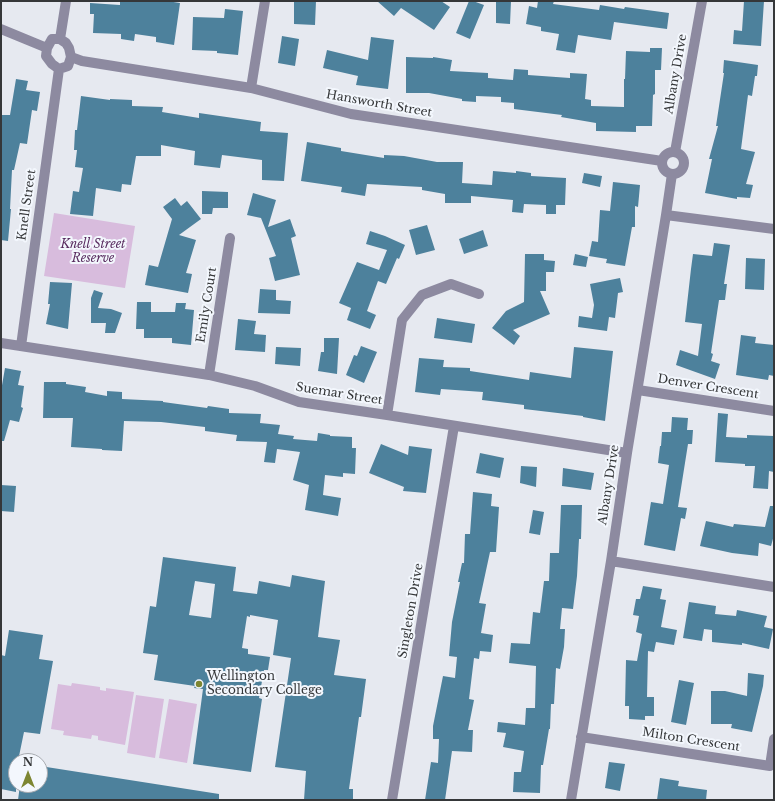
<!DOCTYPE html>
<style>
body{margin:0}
#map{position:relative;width:775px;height:801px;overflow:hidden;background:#e6e9f0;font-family:"Libre Baskerville",serif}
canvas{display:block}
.frame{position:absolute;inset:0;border:2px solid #353739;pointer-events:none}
.north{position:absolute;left:8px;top:753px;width:40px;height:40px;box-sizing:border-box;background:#f3f7fd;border:1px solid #a7aaaf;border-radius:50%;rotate:0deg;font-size:11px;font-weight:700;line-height:16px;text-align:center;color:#353739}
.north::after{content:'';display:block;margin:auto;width:14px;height:18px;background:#7d8632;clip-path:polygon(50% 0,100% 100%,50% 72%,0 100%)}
</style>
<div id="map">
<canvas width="775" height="801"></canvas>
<div class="frame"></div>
<div class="north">N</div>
</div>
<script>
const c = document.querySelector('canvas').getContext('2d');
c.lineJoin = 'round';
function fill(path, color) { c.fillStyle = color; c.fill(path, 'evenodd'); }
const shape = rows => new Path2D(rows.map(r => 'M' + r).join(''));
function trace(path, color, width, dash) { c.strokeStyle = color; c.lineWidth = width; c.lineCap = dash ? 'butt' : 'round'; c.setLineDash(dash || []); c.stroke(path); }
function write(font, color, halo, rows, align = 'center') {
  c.font = font + ' "Libre Baskerville",serif'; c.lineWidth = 4; c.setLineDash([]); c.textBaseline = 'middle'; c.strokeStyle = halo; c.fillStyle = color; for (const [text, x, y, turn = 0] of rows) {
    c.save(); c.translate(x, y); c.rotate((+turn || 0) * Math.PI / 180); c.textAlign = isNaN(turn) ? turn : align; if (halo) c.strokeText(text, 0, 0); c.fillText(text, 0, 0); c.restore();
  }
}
fill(shape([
 [54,213,135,226,125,288,44,276],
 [72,683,100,687,100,690,106,691,106,688,134,692,125,745,98,740,98,736,92,735,91,739,63,735,64,731,51,729,58,684,71,686],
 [136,695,164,699,155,758,127,753],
 [169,699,197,704,187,763,159,758]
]), '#d8bcdd');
fill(shape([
 [120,1,167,1,180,3,174,45,156,42,156,37,135,34,134,41,121,39,121,34,93,33,94,14,90,14,90,3,120,5],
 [294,1,316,1,315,25,294,24],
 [377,1,441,1,450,7,434,30,401,8,394,16],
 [469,1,473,1,484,5,470,39,456,33],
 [496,1,511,1,510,24,496,23],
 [538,1,554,1,553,4,599,10,600,5,624,9,625,7,669,13,667,29,614,22,611,40,578,35,575,53,556,50,559,34,541,31,541,27,526,24,529,6,537,8],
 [744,1,764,1,761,46,733,44,734,30,742,31],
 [225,9,243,11,238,55,217,53,217,51,192,50,193,17,224,18],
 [282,36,299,39,295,66,278,63],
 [371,37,394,40,388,89,356,85,358,76,323,68,327,50,368,60],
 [650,48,662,48,661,70,655,70,655,94,653,95,652,126,636,126,636,132,596,131,596,123,561,117,562,115,514,109,514,103,501,102,501,97,476,96,476,102,462,101,462,99,429,93,406,93,406,57,433,58,433,57,452,60,450,71,488,73,488,78,513,80,514,69,528,70,528,75,570,78,570,73,587,74,585,99,591,100,591,106,624,107,624,79,625,79,626,51,650,52],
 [724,60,758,65,757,76,755,76,752,96,748,95,741,149,755,152,746,184,753,185,750,198,737,197,737,199,705,193,712,159,709,159,718,126,716,126,724,73,723,73],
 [16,79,28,81,26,90,40,92,37,111,32,110,27,144,20,143,14,170,12,170,10,209,11,209,8,241,1,240,1,115,10,115],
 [81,96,110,100,110,99,132,100,132,106,163,107,162,112,199,118,199,113,261,122,260,131,288,133,284,181,262,180,262,160,222,155,220,168,194,165,195,151,161,145,161,156,136,156,131,185,122,184,121,192,96,188,93,216,70,214,73,191,79,192,83,168,75,167,77,150,74,150,75,130,77,130],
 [307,142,341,148,341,151,384,158,384,155,404,156,437,162,463,162,462,183,492,185,493,171,516,173,516,171,531,173,531,176,566,178,565,205,556,205,556,214,546,214,546,205,524,204,523,213,512,212,513,200,471,196,471,203,445,203,445,194,422,190,422,187,367,184,365,196,341,192,342,187,301,181],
 [584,173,602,176,600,187,582,183],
 [613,182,640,185,638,207,635,206,635,227,632,227,625,266,606,263,607,259,589,256,592,241,598,242,600,210,610,211],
 [202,191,228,192,228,208,213,208,212,214,202,214],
 [253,193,276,200,268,227,290,219,296,236,291,238,300,275,275,281,269,258,276,256,261,218,247,215],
 [175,198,181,206,187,201,201,219,179,235,196,240,186,273,192,274,188,293,145,285,149,265,158,267,172,219,163,207],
 [427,225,435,250,416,255,409,230],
 [483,230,488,246,464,254,459,239],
 [370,231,385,236,405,245,399,259,397,258,386,284,378,281,367,311,376,315,370,329,347,320,351,308,339,303,357,262,379,270,387,250,366,244],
 [714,243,730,245,724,284,727,284,725,300,719,300,711,353,713,354,711,361,720,364,715,379,676,365,680,350,698,356,702,324,685,322,691,269,693,254,712,256],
 [525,254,544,254,544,260,555,261,554,272,546,272,546,291,540,291,550,314,513,330,520,336,514,345,492,328,506,311,524,302],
 [575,254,588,257,586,267,573,265],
 [746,258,765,259,764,290,745,289],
 [620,278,623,292,618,293,615,318,609,317,607,331,578,327,579,316,592,318,594,305,590,284],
 [50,282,72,283,68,329,46,324,50,304,48,304],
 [260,289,276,290,276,300,291,301,290,314,258,313],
 [94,290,103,293,98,308,111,309,122,313,115,333,105,333,106,323,91,323,91,298],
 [137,302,151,302,151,312,175,312,176,303,186,303,185,309,194,310,191,345,172,343,172,338,144,338,144,329,136,329],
 [437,318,475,324,472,343,434,338],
 [238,319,256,321,254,334,266,335,265,352,235,350],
 [741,335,756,337,755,343,774,345,774,376,769,375,768,380,736,375],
 [324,338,339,338,337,374,318,371,321,352,324,352],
 [361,346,377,352,364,383,346,375,354,355,357,356],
 [276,347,301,348,300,366,275,364],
 [574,347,613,351,605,421,583,417,583,416,524,409,524,405,482,400,483,392,441,389,440,395,415,392,419,358,444,360,443,367,470,368,470,371,529,380,530,372,571,378],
 [5,368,21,371,18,385,24,386,21,407,23,408,19,422,10,420,4,441,1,441,1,391],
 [44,382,66,382,66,384,86,387,85,392,107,396,107,391,122,392,122,399,163,401,163,402,207,408,208,406,229,409,229,413,261,414,260,423,280,425,278,434,294,436,293,439,317,441,318,433,330,435,330,436,352,437,352,448,356,448,355,474,343,473,343,477,325,475,323,495,341,498,338,516,305,510,309,485,293,480,300,452,277,449,275,463,264,462,267,442,236,441,237,435,205,431,205,427,161,422,124,421,122,451,102,450,102,449,71,447,73,418,43,418],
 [718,413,728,414,726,437,747,438,747,435,774,436,774,472,769,471,768,489,753,488,755,466,745,466,745,464,715,462],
 [672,417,688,418,687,430,693,430,692,444,688,444,678,507,687,508,685,519,681,518,675,551,644,545,651,502,663,504,669,465,658,463,660,446,661,446,662,432,671,432],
 [381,444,408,455,409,446,432,449,426,493,403,491,404,487,369,473],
 [480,453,504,458,500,478,476,473],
 [521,466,537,467,536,487,520,483],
 [563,468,594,473,591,490,562,486],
 [1,485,16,486,14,512,1,511],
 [473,492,492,494,491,506,499,507,496,552,490,552,479,603,486,604,481,633,493,635,491,652,480,651,479,659,474,658,469,699,474,700,468,730,473,730,472,752,452,751,445,800,425,800,431,762,438,763,439,739,433,739,433,726,443,676,455,678,457,657,449,656,452,622,460,582,458,582,462,563,464,563,465,534,470,534],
 [561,505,582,505,581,539,579,539,577,576,573,609,562,608,560,629,565,629,564,647,560,669,556,668,554,704,551,704,550,729,549,729,543,765,541,765,540,793,513,792,514,772,521,772,524,751,503,747,506,733,497,732,498,722,525,725,526,708,535,708,536,666,509,663,511,643,530,644,533,612,540,613,544,581,549,581,550,553,559,553],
 [770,506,774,506,774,535,771,546,759,543,758,556,732,553,700,546,706,521,733,527,734,524,765,527],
 [533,510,544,512,540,535,529,533],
 [163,557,236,567,233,591,257,594,259,581,290,587,292,575,325,581,318,637,340,640,334,675,366,679,361,717,359,717,349,789,353,789,353,800,304,800,306,771,275,767,291,658,273,655,278,620,250,615,250,617,247,616,242,648,248,649,248,654,270,657,268,670,264,670,259,698,262,699,251,772,193,764,203,689,194,688,195,686,154,680,158,655,143,653,150,606,156,607],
 [195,581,215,584,211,618,189,615],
 [643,586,662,589,660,599,666,600,661,627,677,630,674,645,656,642,654,652,648,651,647,697,654,697,654,716,645,716,645,720,629,719,629,706,625,706,626,660,637,661,642,634,636,632,639,616,633,615,636,599,640,599],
 [689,602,716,606,715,614,736,616,737,610,767,616,764,627,773,629,769,649,742,643,742,645,712,642,712,630,704,629,702,641,683,638],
 [9,630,43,635,39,659,53,661,40,734,24,732,18,761,16,761,16,792,1,789,1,655,5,656],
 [748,673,764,675,763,686,752,732,731,728,732,724,711,724,711,691,725,691,747,696],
 [679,680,694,683,686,725,671,722],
 [609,762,625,764,620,791,605,788],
 [40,766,219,794,219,800,18,800,20,785,40,785],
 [660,778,679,781,678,786,707,790,706,800,657,800]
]), '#4d819c');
trace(shape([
 [1,29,47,48],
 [52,39,60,39,66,43,69,48,71,57,68,66,59,69,52,64,46,56,47,48,52,39],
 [60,39,66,1],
 [71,57,82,61,251,88,351,114,662,161],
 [251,88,265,1],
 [675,152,702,1],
 '662 163a11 11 0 1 1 22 0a11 11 0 1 1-22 0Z',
 [666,215,774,229],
 [1,343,209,375,255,386,299,402,387,415,627,453],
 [21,346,59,69],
 [209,375,230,238],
 [638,390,774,411],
 [387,415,402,320,422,295,451,284,479,294],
 [611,561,774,587],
 [581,737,770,766,774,739],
 [392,800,454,426],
 [571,800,611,561,627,453,666,215,672,174]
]), '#8d8aa0', 10);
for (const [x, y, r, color] of [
 [199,684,4,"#7d8632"]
]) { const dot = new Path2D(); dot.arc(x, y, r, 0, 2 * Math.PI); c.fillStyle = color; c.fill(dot); trace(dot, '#f3f7fd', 1.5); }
write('12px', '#353739', '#f3f7fd', [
 ["Albany Drive",676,74,-80],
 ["Hansworth Street",379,104,10],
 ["Knell Street",27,205,-82],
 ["Emily Court",207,305,-81],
 ["Denver Crescent",708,387,9],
 ["Suemar Street",339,394,9],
 ["Albany Drive",609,485,-81],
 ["Singleton Drive",411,611,-80],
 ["Milton Crescent",691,740,9]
]);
write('italic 12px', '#572a5e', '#f3f7fd', [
 ["Knell Street",93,245],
 ["Reserve",93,259]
]);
write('12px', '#353739', '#f3f7fd', [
 ["Wellington",207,677],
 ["Secondary College",207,691]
], 'left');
</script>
